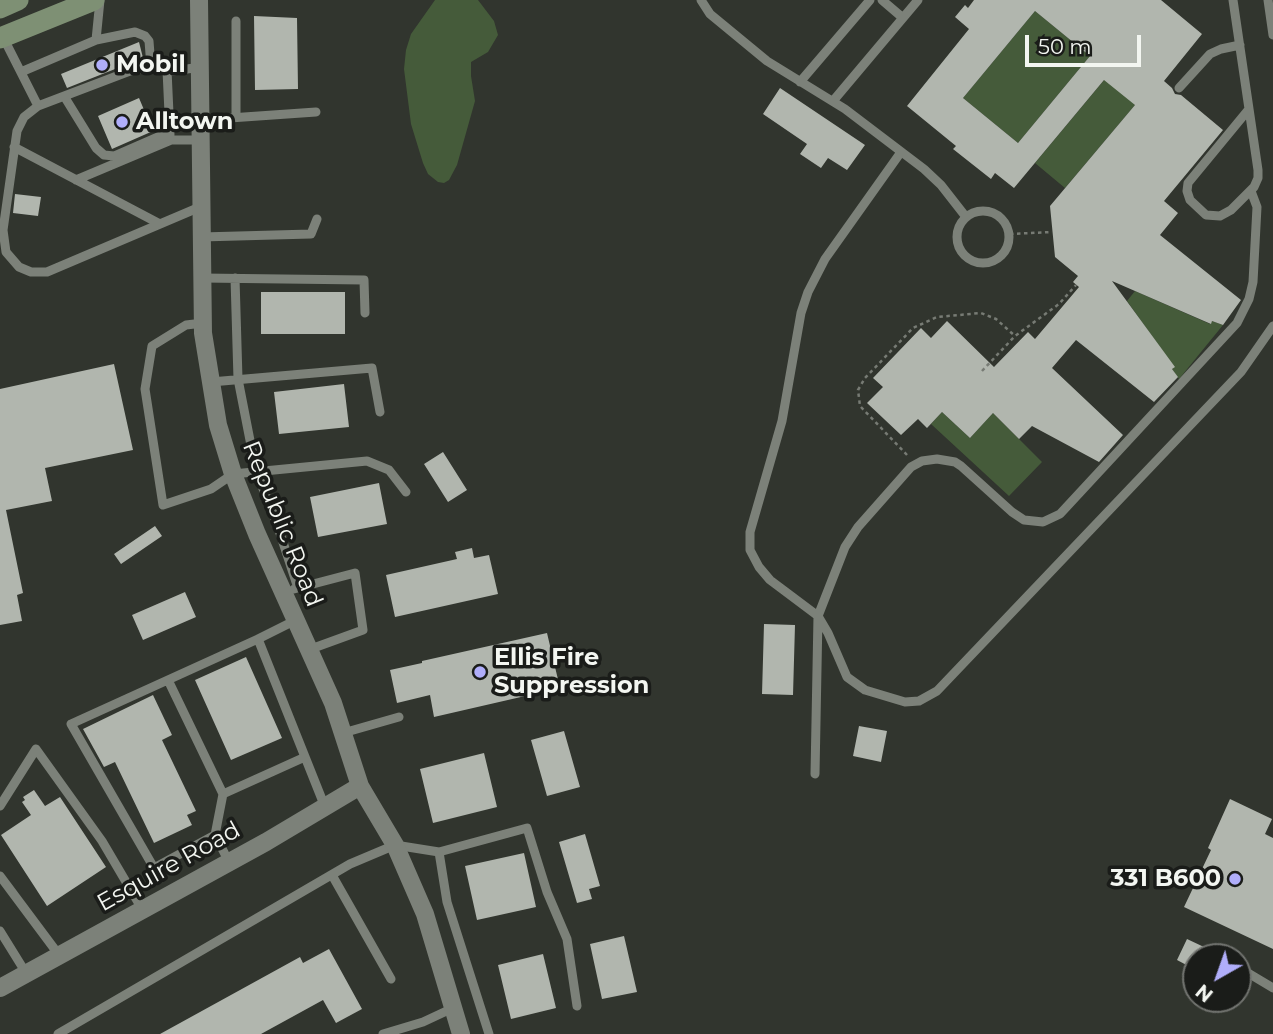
<!DOCTYPE html>
<style>
body{margin:0}
#map{position:relative;width:1273px;height:1034px;overflow:hidden;background:#31352e;font-family:Montserrat,sans-serif}
canvas{display:block}
.north{position:absolute;left:1182px;top:943px;width:70px;height:70px;box-sizing:border-box;background:#1a1c19;border:2px solid #71736f;border-radius:50%;rotate:220deg;font-size:19px;font-weight:700;line-height:28px;text-align:center;color:#f3f6f1}
.north::after{content:'';display:block;margin:auto;width:24px;height:32px;background:#b0aefa;clip-path:polygon(50% 0,100% 100%,50% 72%,0 100%)}
.scale{position:absolute;left:1025px;top:35px;width:116px;height:32px;box-sizing:border-box;border:4px solid #f3f6f1;border-top:0;padding-left:9px;font-size:21px;line-height:24px;white-space:nowrap;color:#f3f6f1;-webkit-text-stroke:5px #1a1c19;paint-order:stroke}
</style>
<div id="map">
<canvas width="1273" height="1034"></canvas>
<div class="north">N</div>
<div class="scale">50 m</div>
</div>
<script>
const c = document.querySelector('canvas').getContext('2d');
c.lineJoin = 'round';
function fill(path, color) { c.fillStyle = color; c.fill(path, 'evenodd'); }
const shape = rows => new Path2D(rows.map(r => 'M' + r).join(''));
function trace(path, color, width, dash) { c.strokeStyle = color; c.lineWidth = width; c.lineCap = dash ? 'butt' : 'round'; c.setLineDash(dash || []); c.stroke(path); }
function write(font, color, halo, rows, align = 'center') {
  c.font = font + ' Montserrat,sans-serif'; c.lineWidth = 7; c.setLineDash([]); c.textBaseline = 'middle'; c.strokeStyle = halo; c.fillStyle = color; for (const [text, x, y, turn = 0] of rows) {
    c.save(); c.translate(x, y); c.rotate((+turn || 0) * Math.PI / 180); c.textAlign = isNaN(turn) ? turn : align; if (halo) c.strokeText(text, 0, 0); c.fillText(text, 0, 0); c.restore();
  }
}
fill(shape([
 [435,0,478,0,494,21,498,35,488,52,471,62,471,76,475,101,457,165,449,180,444,183,438,182,428,174,423,163,411,124,404,69,406,50,411,34],
 [1035,11,1090,56,1018,143,963,98],
 [1110,73,1135,105,1065,188,1035,163],
 [1135,291,1210,324,1212,321,1223,325,1179,379,1172,369,1174,367,1127,301],
 [942,412,970,438,993,413,1042,462,1009,496,931,424]
]), '#455b3a');
fill(shape([
 [974,0,1161,0,1202,34,1164,81,1172,88,1175,94,1181,95,1223,130,1164,201,1178,213,1160,235,1241,300,1223,325,1212,321,1211,324,1112,281,1175,367,1172,369,1178,377,1154,402,1076,340,1052,368,1123,435,1099,462,1032,426,1019,439,993,413,970,438,942,412,927,428,918,419,901,435,867,403,883,387,873,378,921,328,931,338,947,321,994,367,1028,332,1035,339,1079,287,1073,282,1078,276,1055,257,1050,206,1135,105,1104,80,1014,188,995,173,991,179,953,149,956,146,907,106,969,29,955,17,965,5,968,8],
 [1035,11,1090,56,1018,143,963,98],
 [254,16,297,18,298,89,255,90],
 [139,42,143,58,67,88,61,74],
 [780,88,865,145,847,170,828,158,821,168,800,154,807,144,763,114],
 [139,98,153,131,112,149,98,116],
 [15,194,41,197,38,216,13,213],
 [261,292,345,292,345,334,261,334],
 [114,364,133,450,45,468,52,501,6,510,23,593,17,595,22,621,0,625,0,389],
 [344,384,349,427,279,434,274,392],
 [443,452,467,490,448,502,424,464],
 [379,483,387,524,318,537,310,497],
 [155,526,162,536,121,564,114,554],
 [472,548,474,558,489,555,498,594,395,617,386,575,457,559,455,552],
 [185,592,196,617,143,640,132,615],
 [764,624,795,625,793,695,762,694],
 [547,633,560,688,434,717,430,695,397,703,390,670,422,663,422,661],
 [246,657,282,738,231,760,195,680],
 [153,695,172,735,162,740,196,811,187,815,192,825,154,843,115,762,104,767,83,729],
 [859,726,887,731,881,762,853,756],
 [564,731,580,787,547,796,531,740],
 [484,753,497,807,433,823,420,769],
 [34,790,45,806,60,797,106,867,47,906,1,835,31,815,22,802,25,800,23,797],
 [1230,799,1272,819,1265,834,1273,838,1273,949,1184,907,1211,850,1208,848],
 [585,834,600,886,589,889,592,899,577,903,559,842],
 [524,853,536,907,477,920,465,866],
 [624,936,637,992,602,999,590,944],
 [1187,939,1204,947,1199,957,1196,957,1194,969,1177,960],
 [329,949,362,1009,336,1023,323,1000,261,1034,160,1034,300,957,303,963],
 [543,954,556,1008,511,1019,498,965]
]), '#b1b6ae');
trace(shape([
 [1010,234,1052,232],
 [982,371,1015,336,1059,304,1076,285],
 [907,455,860,406,858,390,865,378,913,328,937,317,981,313,996,319,1015,336]
]), '#777b74', 2.5, [3.5, 3.5]);
trace(shape([
 [701,0,710,14,767,61,845,109,924,169,941,185,966,217],
 [882,0,903,18],
 [1233,0,1258,170,1258,178,1254,187,1231,210,1220,216,1206,215,1190,200,1187,191,1188,183,1249,109],
 [1268,0,1273,35],
 [236,21,236,117],
 [2,35,38,106,130,71,151,67,173,71,201,67],
 [96,40,100,0],
 [167,70,170,135],
 [21,72,96,40,135,32,145,36,149,41,151,67],
 [800,82,870,0],
 [1179,88,1210,54,1221,49,1240,45],
 [64,96,96,148,104,155,114,156,169,132],
 [833,101,918,0],
 [38,106,24,117,17,131,3,230,6,252,19,267,31,272,47,272,200,207],
 [201,120,316,112],
 [14,147,160,224],
 [76,180,171,140,201,140],
 [1251,191,1257,207,1253,282,1249,299,1237,323,1060,514,1043,522,1024,520,1012,512,961,466,955,462,937,459,922,461,911,467,858,527,845,547,818,616,828,633,847,677,865,690,905,702,919,701,937,691,1241,372,1273,326],
 '957 237a26 26 0 1 1 52 0a26 26 0 1 1-52 0Z',
 [201,237,311,234,317,219],
 [202,278,364,280,365,313],
 [235,278,238,379,256,471,276,521,298,588],
 [203,323,186,325,152,346,145,389,163,505,211,489,233,474,367,461,389,470,406,492],
 [211,382,372,368,380,412],
 [294,589,355,573,363,630,308,650],
 [258,639,294,621],
 [168,680,223,794,215,835,229,862],
 [343,733,399,717],
 [815,774,818,616,770,580,759,567,750,550,750,532,782,421,801,313,808,292,825,259,901,152],
 [223,794,305,757],
 [0,806,36,749,102,841,142,909],
 [215,835,154,868,71,724,258,639,325,807],
 [439,852,447,902,489,1034],
 [332,875,391,979],
 [0,876,59,955],
 [0,931,26,973],
 [1238,967,1273,988],
 [58,1034,350,864,395,845,439,852,527,828,547,892,567,939,577,1006],
 [383,1034,423,1022,453,1008]
]), '#7c8179', 9);
trace(shape([
 [199,0,203,333,218,425,233,474,257,534,333,703,360,786,395,845,425,914,461,1034],
 [0,988,266,842,360,786]
]), '#7c8179', 18);
trace(shape([
 [0,8,18,0],
 [0,38,94,0]
]), '#7e9074', 21);
for (const [x, y, r, color] of [
 [102,65,7,"#b0aefa"],
 [122,122,7,"#b0aefa"],
 [480,672,7,"#b0aefa"],
 [1235,879,7,"#b0aefa"]
]) { const dot = new Path2D(); dot.arc(x, y, r, 0, 2 * Math.PI); c.fillStyle = color; c.fill(dot); trace(dot, '#1a1c19', 2.5); }
write('bold 24px', '#f3f6f1', '#1a1c19', [
 ["Mobil",116,65],
 ["Alltown",136,122],
 ["Ellis Fire",494,658],
 ["Suppression",494,686],
 ["331 B600",1221,879,"right"]
], 'left');
write('24px', '#f3f6f1', '#1a1c19', [
 ["Republic Road",282,524,68],
 ["Esquire Road",169,867,-29]
]);
</script>
